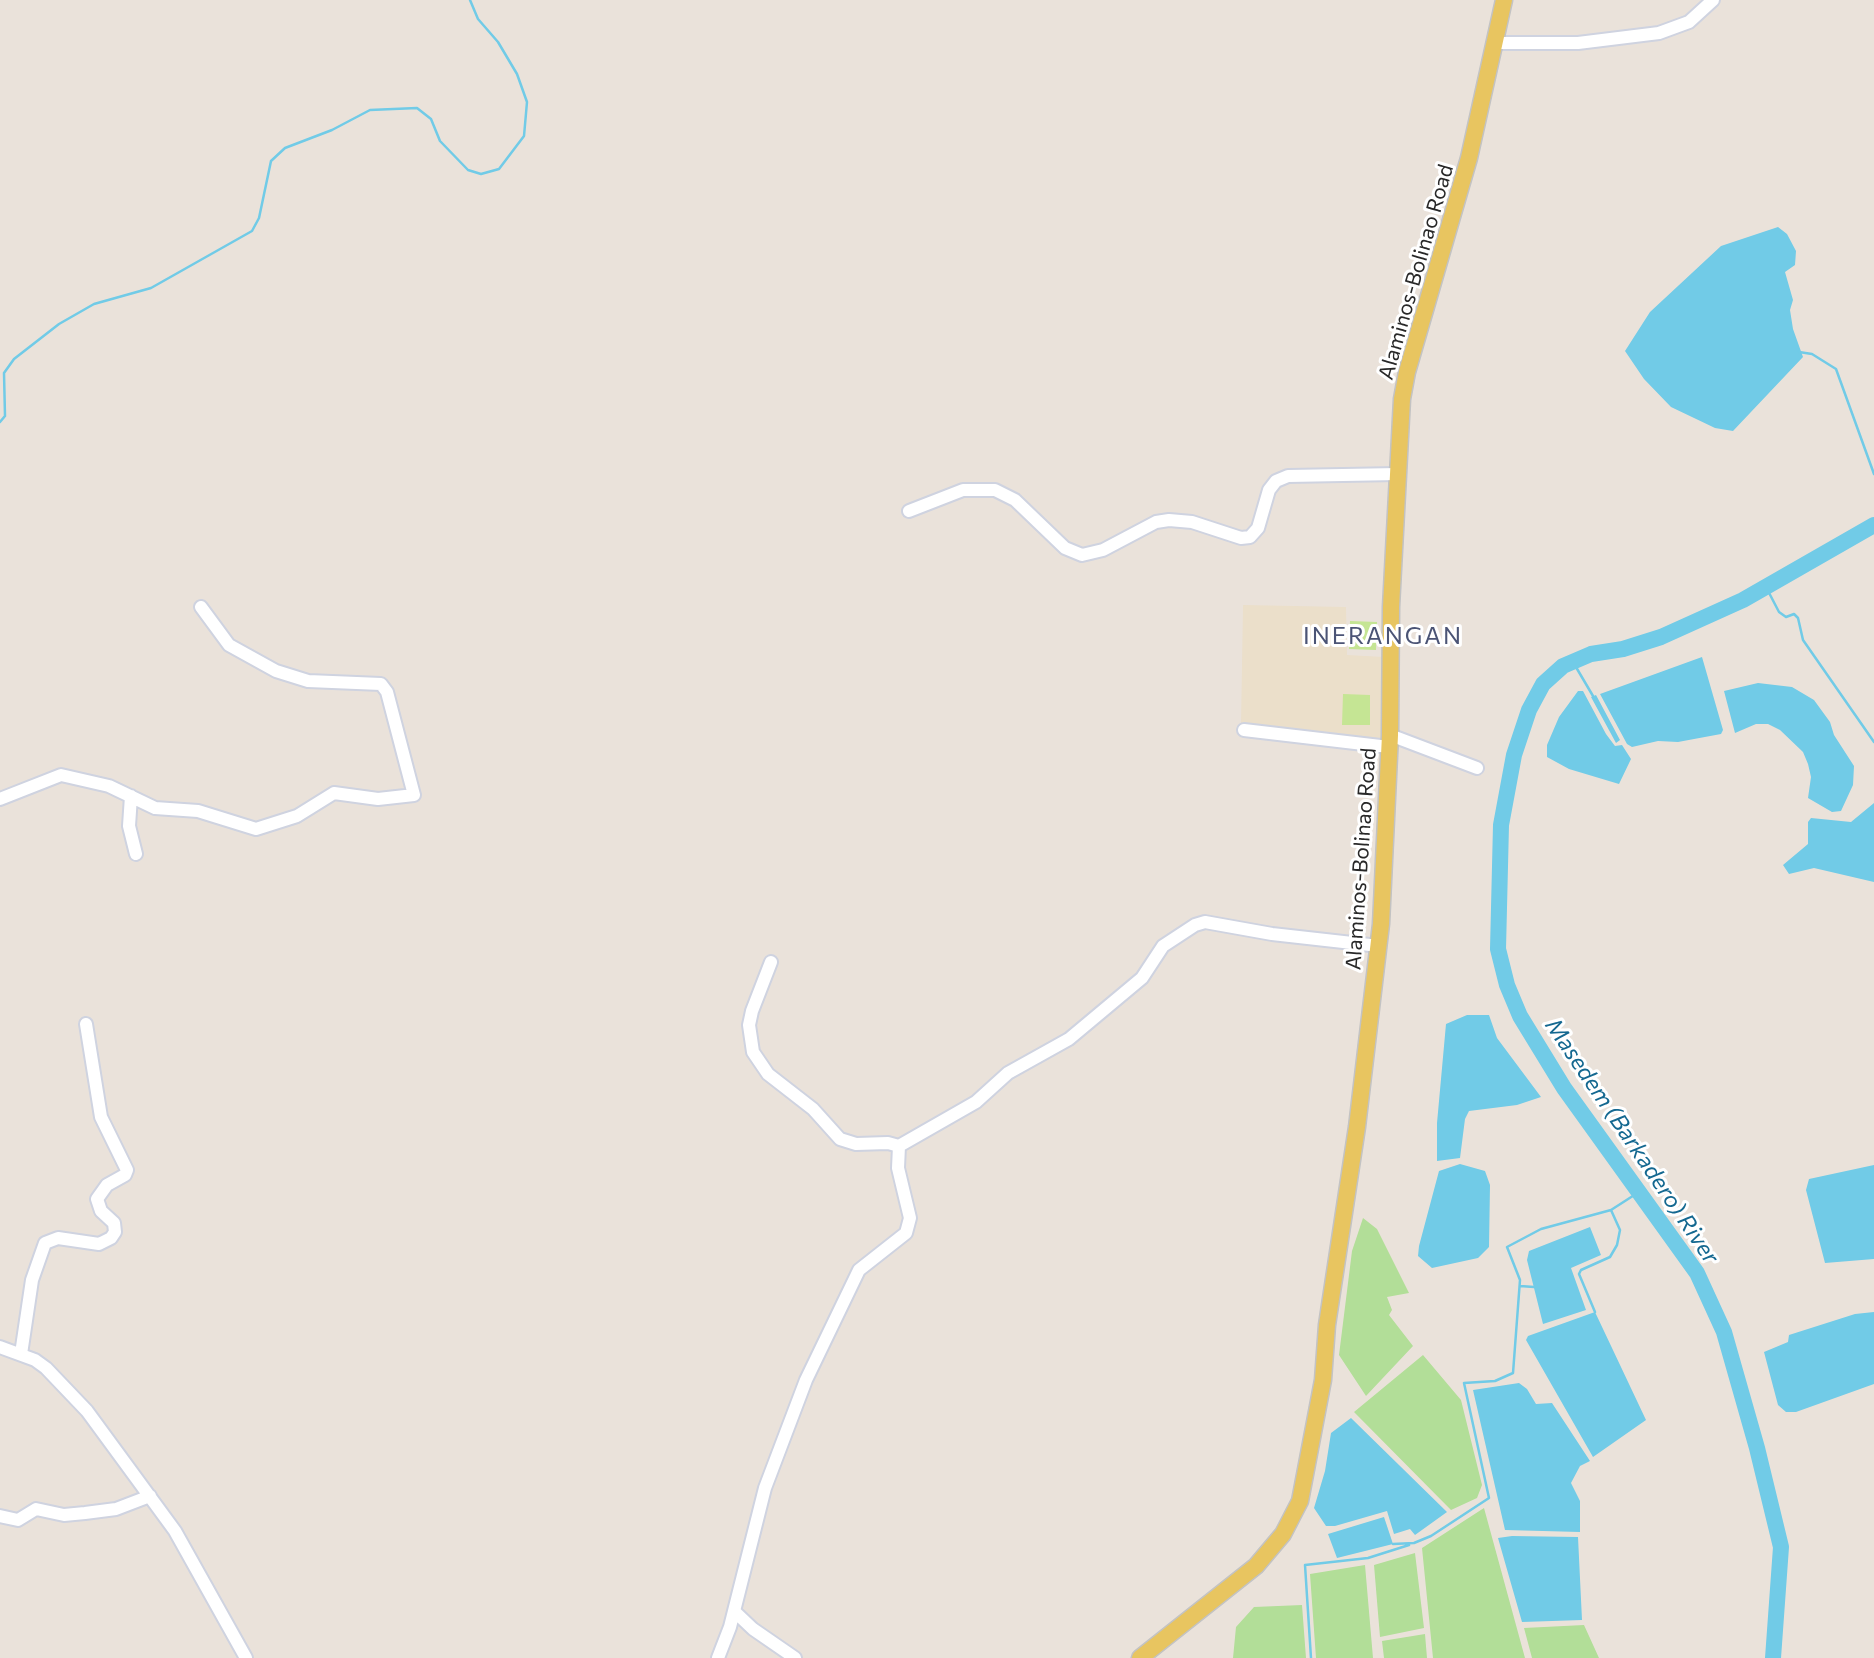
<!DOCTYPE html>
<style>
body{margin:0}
canvas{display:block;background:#eae2da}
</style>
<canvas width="1874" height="1658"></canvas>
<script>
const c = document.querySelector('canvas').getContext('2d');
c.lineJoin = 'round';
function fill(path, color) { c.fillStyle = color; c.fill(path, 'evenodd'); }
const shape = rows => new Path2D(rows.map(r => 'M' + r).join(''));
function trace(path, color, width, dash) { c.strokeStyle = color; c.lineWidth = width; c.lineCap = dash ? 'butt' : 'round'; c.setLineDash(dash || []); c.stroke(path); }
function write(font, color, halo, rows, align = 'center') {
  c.font = font + ' Commissioner,sans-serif'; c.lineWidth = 6; c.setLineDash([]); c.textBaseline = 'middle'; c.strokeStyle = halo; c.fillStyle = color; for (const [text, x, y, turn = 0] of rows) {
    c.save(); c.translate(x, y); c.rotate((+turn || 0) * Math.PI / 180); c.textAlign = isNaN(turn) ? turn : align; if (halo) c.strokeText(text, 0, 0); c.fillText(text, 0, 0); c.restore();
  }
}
fill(shape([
 [1243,605,1346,607,1347,655,1384,657,1383,739,1241,725]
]), '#ebdfca');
fill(shape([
 [1363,1218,1377,1229,1409,1293,1387,1297,1392,1310,1389,1315,1413,1346,1366,1396,1339,1355,1352,1251],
 [1423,1355,1461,1400,1482,1485,1477,1498,1451,1510,1354,1412],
 [1484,1508,1525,1658,1433,1658,1422,1548],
 [1415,1553,1424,1628,1380,1637,1374,1565],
 [1365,1565,1373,1658,1316,1658,1310,1574],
 [1302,1605,1306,1658,1233,1658,1236,1627,1254,1607],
 [1584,1625,1599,1658,1532,1658,1524,1628],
 [1425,1634,1427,1658,1384,1658,1382,1641]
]), '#b2de98');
fill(shape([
 [1350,621,1377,622,1376,650,1349,649],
 [1343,694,1370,695,1370,725,1342,725]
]), '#c5e594');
fill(shape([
 [1778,227,1787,234,1796,251,1795,265,1785,272,1793,300,1790,310,1793,329,1803,357,1733,431,1715,428,1671,407,1644,379,1625,351,1650,312,1721,246],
 [1702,657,1723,730,1721,734,1678,742,1658,741,1632,747,1627,744,1600,694],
 [1758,683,1792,687,1814,700,1830,722,1834,735,1854,766,1853,785,1841,811,1832,812,1808,798,1811,777,1808,764,1803,752,1780,730,1768,724,1756,724,1735,733,1724,691],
 [1578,691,1583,691,1606,734,1615,746,1622,745,1631,759,1619,784,1569,769,1547,757,1547,745,1559,717],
 [1596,695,1620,740,1616,743,1591,697],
 [1874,803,1874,882,1814,868,1789,874,1783,865,1808,844,1808,822,1811,818,1851,822],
 [1467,1015,1489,1015,1497,1038,1541,1097,1517,1105,1469,1111,1465,1119,1460,1158,1437,1161,1437,1123,1446,1024],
 [1460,1164,1485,1171,1490,1185,1489,1247,1478,1258,1432,1268,1418,1256,1419,1246,1439,1171],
 [1874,1165,1874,1259,1825,1263,1806,1190,1809,1179],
 [1590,1227,1601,1255,1571,1268,1586,1310,1543,1324,1527,1260,1529,1251],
 [1595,1312,1646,1420,1593,1457,1526,1340,1528,1336],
 [1874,1312,1874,1384,1796,1412,1786,1412,1778,1405,1764,1352,1788,1342,1789,1335,1855,1314],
 [1519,1383,1527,1389,1536,1404,1552,1403,1590,1461,1580,1466,1571,1483,1580,1501,1580,1532,1505,1530,1473,1390],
 [1351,1418,1447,1512,1415,1535,1410,1529,1394,1534,1387,1511,1335,1526,1326,1526,1314,1508,1325,1471,1331,1433],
 [1384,1517,1393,1544,1337,1558,1328,1534],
 [1512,1536,1578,1537,1582,1620,1522,1622,1498,1538]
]), '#71cbe7');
trace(shape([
 [1799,352,1812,354,1836,369,1874,474],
 [0,422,5,416,4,373,14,359,59,324,94,304,151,288,252,231,259,218,271,161,285,148,332,130,370,110,417,108,431,119,440,141,468,170,481,174,499,169,524,136,527,102,517,74,498,42,478,19,470,0],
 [1766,587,1779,612,1786,617,1794,614,1798,618,1803,640,1874,742],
 [1573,662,1593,696],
 [1520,1286,1534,1287],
 [1595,1312,1579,1274,1581,1270,1610,1257,1617,1245,1620,1230,1611,1210],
 [1393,1544,1414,1543,1431,1536,1489,1498,1464,1383,1495,1381,1513,1373,1520,1280,1507,1247,1541,1229,1611,1210,1639,1192],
 [1311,1658,1305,1565,1368,1558,1409,1545]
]), '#71cbe7', 2.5);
trace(shape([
 [1773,1658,1781,1547,1757,1448,1724,1332,1697,1273,1564,1088,1520,1016,1507,985,1498,949,1501,825,1514,755,1529,710,1543,684,1563,666,1591,654,1623,649,1661,637,1743,600,1874,525]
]), '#71cbe7', 16);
const minor = shape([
 [1495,43,1578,43,1659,33,1689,22,1713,0],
 [909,511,963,490,995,490,1015,500,1065,548,1082,555,1103,550,1156,522,1169,520,1192,522,1241,538,1250,537,1258,528,1269,490,1276,481,1288,476,1398,474],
 [1244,730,1389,747],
 [1390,735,1477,768],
 [131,796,129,826,136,854],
 [0,799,61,775,109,786,155,808,198,811,256,829,297,816,334,793,378,799,414,795,387,692,381,684,308,681,276,671,229,645,201,607],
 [771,962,752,1011,749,1025,753,1052,768,1074,813,1109,840,1139,856,1144,888,1143,899,1146],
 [0,1347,35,1360,46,1368,87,1411,175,1531,246,1658],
 [21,1354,32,1280,45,1243,58,1238,99,1244,111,1238,115,1232,114,1223,101,1211,97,1199,107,1185,125,1175,127,1170,101,1117,86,1024],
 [0,1516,18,1520,36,1509,64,1515,85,1513,116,1509,150,1496],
 [734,1611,753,1629,795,1658],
 [718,1658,730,1627,765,1488,806,1380,859,1270,906,1233,910,1218,898,1168,899,1146,976,1102,1008,1073,1069,1039,1142,978,1163,946,1195,925,1205,922,1272,934,1379,946]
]);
const major = shape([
 [1140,1658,1256,1566,1283,1534,1300,1501,1323,1380,1327,1325,1357,1127,1381,924,1390,735,1391,607,1402,399,1407,372,1469,158,1504,0]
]);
trace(minor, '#cfd3e0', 16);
trace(major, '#c3c3c3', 19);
trace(minor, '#fff', 12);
trace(major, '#e8c560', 16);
write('21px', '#282828', '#fff', [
 ["Alaminos-Bolinao Road",1416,272,-74],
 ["Alaminos-Bolinao Road",1361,859,-86]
]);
write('italic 23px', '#146890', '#fff', [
 ["Masedem (Barkadero) River",1632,1141,56]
]);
c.letterSpacing = '2px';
write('24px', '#4b5475', '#fff', [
 ["INERANGAN",1383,636]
]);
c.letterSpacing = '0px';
</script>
